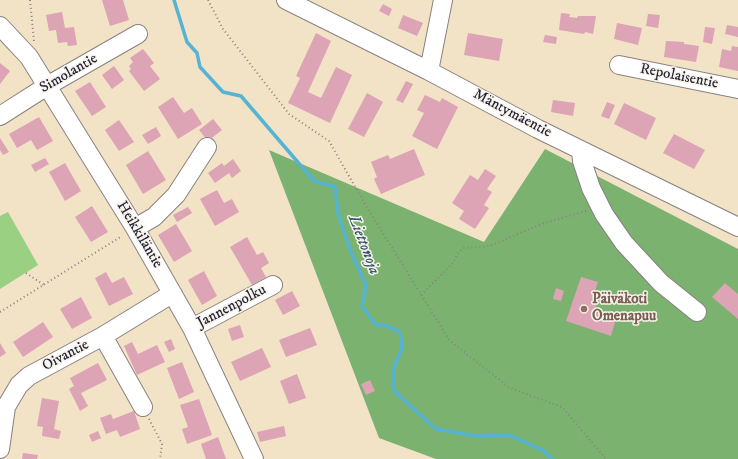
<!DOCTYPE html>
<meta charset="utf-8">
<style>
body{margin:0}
canvas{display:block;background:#f2e2c6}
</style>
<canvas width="738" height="459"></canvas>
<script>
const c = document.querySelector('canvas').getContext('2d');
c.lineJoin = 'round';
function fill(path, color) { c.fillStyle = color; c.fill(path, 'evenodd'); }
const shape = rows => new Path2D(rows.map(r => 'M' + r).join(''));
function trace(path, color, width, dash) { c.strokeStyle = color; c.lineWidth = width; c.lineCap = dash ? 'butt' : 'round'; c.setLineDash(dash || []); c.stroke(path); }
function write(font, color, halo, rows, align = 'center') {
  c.font = font + ' "IM FELL DW Pica",serif'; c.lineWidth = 3; c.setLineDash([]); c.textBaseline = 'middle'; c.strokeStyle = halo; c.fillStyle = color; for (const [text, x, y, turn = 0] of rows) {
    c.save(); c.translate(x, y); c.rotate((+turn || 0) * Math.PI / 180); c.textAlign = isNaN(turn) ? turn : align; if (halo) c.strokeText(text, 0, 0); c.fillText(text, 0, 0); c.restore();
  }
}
fill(shape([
 [8,212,38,265,0,289,0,216]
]), '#9ad082');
fill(shape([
 [545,149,738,249,738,459,436,459,379,438,269,150,484,242]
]), '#7bb270');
trace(shape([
 [174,0,187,42,197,53,200,67,223,92,241,96,314,181,335,187,338,214,352,255,366,285,362,306,375,324,387,326,400,332,402,348,394,367,394,391,436,429,476,436,510,435,544,451,552,459]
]), '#55b3d4', 3.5);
fill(shape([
 [102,0,123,0,129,20,110,26],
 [383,4,392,9,389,16,379,11],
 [62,12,65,28,74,27,77,45,68,46,67,42,58,43,56,30,49,31,46,15],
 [561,13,570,14,569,17,577,18,578,16,596,16,593,34,585,32,584,34,559,30],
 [648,14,660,15,658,28,646,26],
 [403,15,423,23,417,36,398,28],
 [617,23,642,28,638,45,614,39],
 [727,25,738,27,738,37,725,34],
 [705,27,715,28,712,44,703,42],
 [316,33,331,41,308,92,321,98,336,67,352,75,330,123,288,103,300,78,296,76],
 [468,33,503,39,499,61,464,55],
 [545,35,557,37,556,44,543,42],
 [666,41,684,42,684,44,699,46,696,62,664,57],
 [732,46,738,47,738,71,719,67,722,49,731,51],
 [143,49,154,63,150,66,160,79,144,91,129,71,131,69,129,66,133,62,130,58],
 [0,63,10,71,0,84],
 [114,66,124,80,112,89,102,75],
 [406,81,413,84,403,103,396,100],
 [90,82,106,107,92,116,75,91],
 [367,93,383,102,364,137,348,129],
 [425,95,440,102,442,98,458,107,437,149,412,136,424,113,417,110],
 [173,97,184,113,192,108,202,124,178,139,158,107],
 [553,100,575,103,573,116,551,112],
 [607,102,615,105,609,119,601,116],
 [624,103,656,118,646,140,614,124],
 [39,117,53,141,37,150,31,140,17,148,9,134],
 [213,119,222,130,208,141,199,130],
 [119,120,134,142,119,151,105,130],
 [156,127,161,136,148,144,142,135],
 [674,134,705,150,694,169,663,153],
 [0,138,9,152,3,155,0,150],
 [414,149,425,175,381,194,374,179,377,177,371,162,388,155,390,159],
 [148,151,166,180,143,194,126,165],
 [45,158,49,164,35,172,31,165],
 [233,159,241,171,232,178,229,173,215,183,208,173,222,163,224,166],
 [65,163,81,191,65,201,49,172],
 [485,169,496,176,487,189,492,192,484,205,489,208,475,229,459,219,464,211,452,203,470,175,478,180],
 [217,190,224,203,232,199,239,212,215,226,200,199],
 [92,206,108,232,91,242,75,217],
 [188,207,192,213,177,222,173,215],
 [176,224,192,251,174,262,158,235],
 [247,237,257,255,263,252,269,263,261,268,266,277,252,285,230,247],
 [204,271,217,296,202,305,188,280],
 [106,272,112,283,124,277,133,294,109,306,95,278],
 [581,277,598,282,592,300,597,301,595,312,616,319,611,336,566,321],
 [725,283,738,294,738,319,712,297],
 [556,288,564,291,561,301,553,299],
 [292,291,300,306,283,315,275,300],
 [81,297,92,318,72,329,60,309],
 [43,322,53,337,23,357,13,342],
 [240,325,244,337,232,341,228,329],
 [310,328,317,345,286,357,279,340],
 [171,339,175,349,169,352,164,342],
 [132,342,138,354,157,345,165,362,137,375,124,346],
 [0,343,6,353,0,357],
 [262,348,271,367,240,381,231,362],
 [182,362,194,392,179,399,167,368],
 [98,363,107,380,81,393,88,406,80,411,69,389,74,386,70,378],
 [297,374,306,398,289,404,280,381],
 [370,380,375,391,366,395,361,384],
 [42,398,59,401,54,429,61,431,59,439,42,436,43,427,37,426],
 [199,399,212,435,187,444,182,429,188,427,180,405],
 [134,411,140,429,120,437,117,430,106,434,100,418,111,414,113,419],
 [284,426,286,436,260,442,257,432],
 [98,431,101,438,92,442,89,435],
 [218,437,226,459,206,459,201,444],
 [23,453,38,455,37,459,22,459]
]), '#dca4b5');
const minor = shape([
 [286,0,429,71,538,129,738,227],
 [0,26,29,57,135,228,192,328,254,459],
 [619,65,738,89],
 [429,71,443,0],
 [0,116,47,86,138,34],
 [581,150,582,161,591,188,604,214,624,243,661,283,697,312],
 [135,228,154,217,176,195,207,147],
 [192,328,273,285],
 [103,336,143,407],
 [0,449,6,407,19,385,29,376,103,336,165,298,173,294]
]);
trace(minor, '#8a8280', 20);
trace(shape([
 [30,0,34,41],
 [208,0,223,29,289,114,329,141,366,206,450,341,510,388,562,407,606,459],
 [26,273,44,285],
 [421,295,453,263,457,254,463,248,490,246,541,224,586,211],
 [0,312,122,236],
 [149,419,162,444,160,459]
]), '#8a8280', 2, [1, 3]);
trace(minor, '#fff', 18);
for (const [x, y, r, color] of [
 [584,309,4,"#8d6e63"]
]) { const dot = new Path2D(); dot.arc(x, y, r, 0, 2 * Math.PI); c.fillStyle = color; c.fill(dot); trace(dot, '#f7f3e8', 1.5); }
write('15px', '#22223b', '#f7f3e8', [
 ["Simolantie",69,74,-30],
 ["Repolaisentie",679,77,11],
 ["Mäntymäentie",512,114,28],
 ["Heikkiläntie",139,235,59],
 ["Jannenpolku",232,307,-28],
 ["Oivantie",66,356,-28]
]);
write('bold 15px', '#785e54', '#f7f3e8', [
 ["Päiväkoti",592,300],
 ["Omenapuu",592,317]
], 'left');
write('italic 16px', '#345571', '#f7f3e8', [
 ["Liettonoja",363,245,69]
]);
</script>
